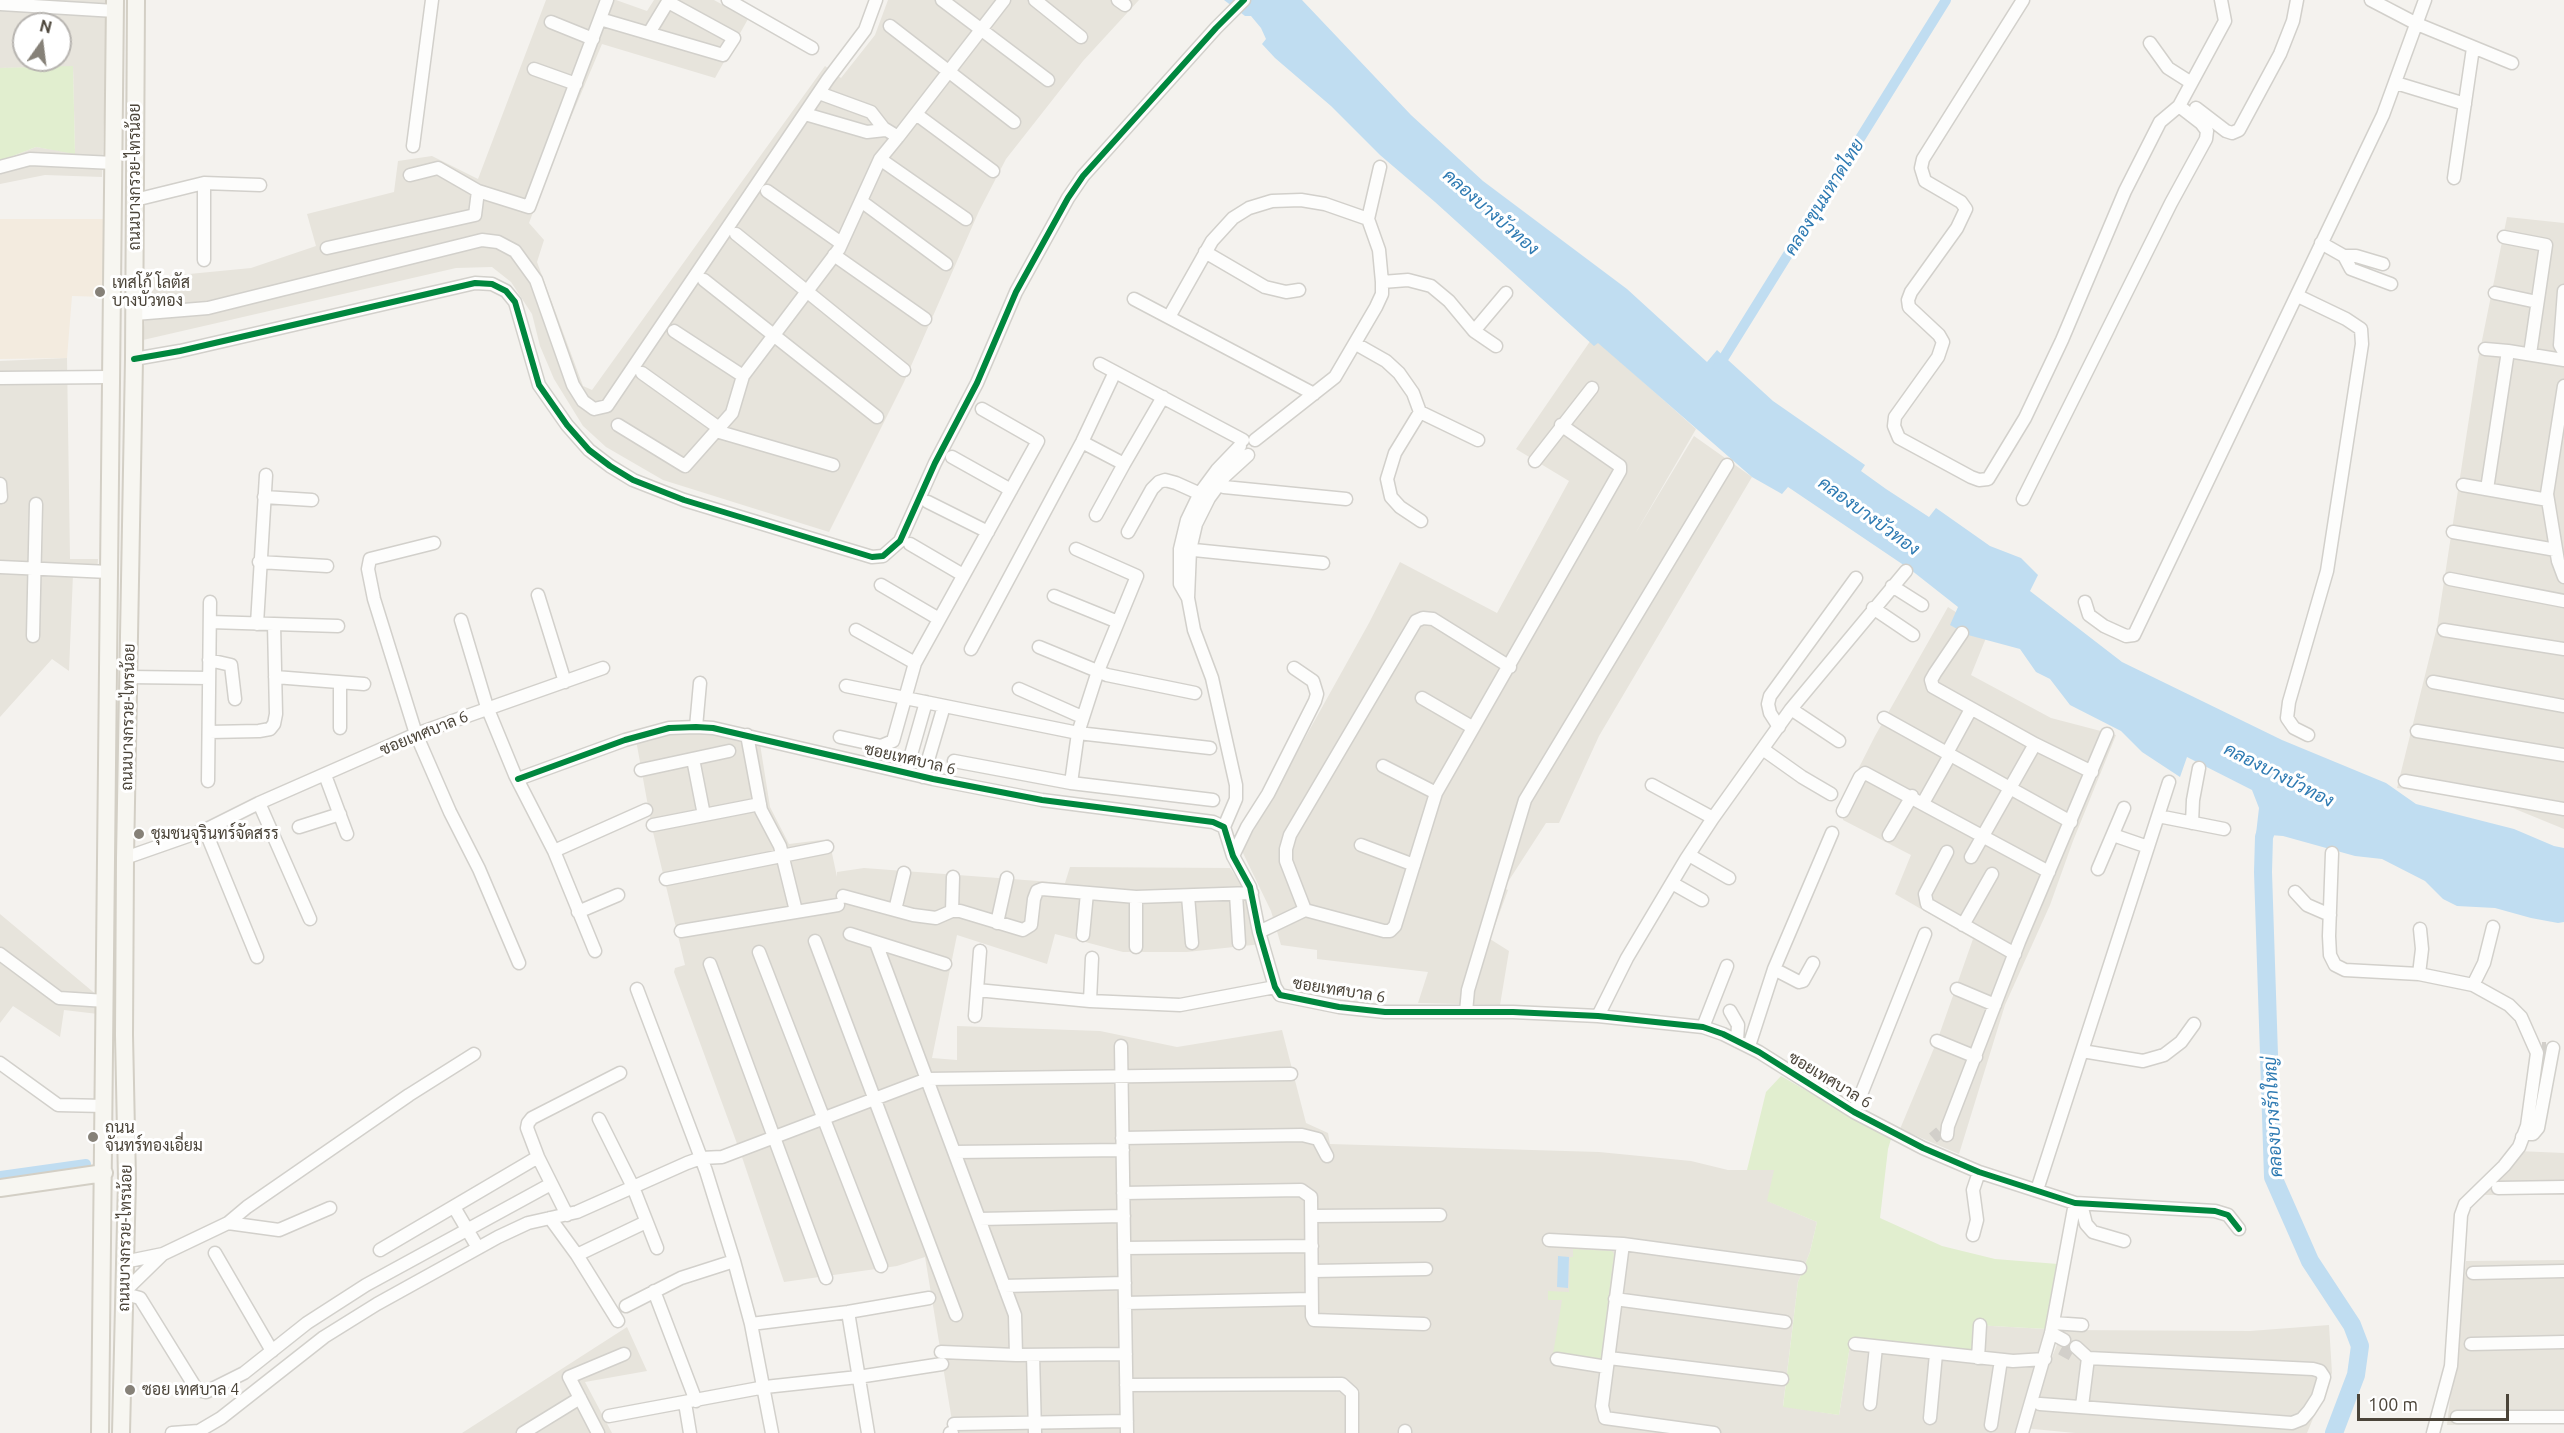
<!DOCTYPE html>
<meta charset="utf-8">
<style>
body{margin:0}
#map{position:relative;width:2564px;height:1433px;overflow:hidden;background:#f4f2ee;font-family:Ubuntu,sans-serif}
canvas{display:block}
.north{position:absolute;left:12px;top:12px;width:60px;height:60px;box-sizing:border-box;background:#fff;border:2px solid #b7b4b0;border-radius:50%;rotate:14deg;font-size:16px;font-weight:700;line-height:24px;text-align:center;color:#4b4439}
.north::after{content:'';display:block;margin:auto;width:21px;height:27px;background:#868178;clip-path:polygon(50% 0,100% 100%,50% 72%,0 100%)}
.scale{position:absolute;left:2357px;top:1394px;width:152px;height:27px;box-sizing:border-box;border:3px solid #4b4439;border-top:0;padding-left:8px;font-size:18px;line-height:21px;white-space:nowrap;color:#4b4439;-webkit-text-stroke:4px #fff;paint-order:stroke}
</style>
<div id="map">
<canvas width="2564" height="1433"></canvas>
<div class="north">N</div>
<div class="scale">100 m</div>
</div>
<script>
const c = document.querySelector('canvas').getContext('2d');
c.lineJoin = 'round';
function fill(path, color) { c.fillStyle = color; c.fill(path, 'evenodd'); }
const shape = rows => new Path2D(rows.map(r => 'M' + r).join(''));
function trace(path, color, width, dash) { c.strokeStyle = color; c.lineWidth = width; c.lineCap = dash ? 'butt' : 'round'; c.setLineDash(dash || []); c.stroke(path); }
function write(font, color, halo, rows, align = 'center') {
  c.font = font + ' Ubuntu,Sarabun,sans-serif'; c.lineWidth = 6; c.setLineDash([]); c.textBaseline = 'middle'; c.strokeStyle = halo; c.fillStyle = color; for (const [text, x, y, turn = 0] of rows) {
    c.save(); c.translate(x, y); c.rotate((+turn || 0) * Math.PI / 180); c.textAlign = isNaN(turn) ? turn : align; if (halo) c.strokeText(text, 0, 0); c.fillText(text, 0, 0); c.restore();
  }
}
fill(shape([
 [0,0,108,0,102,177,45,175,0,184,0,161,36,147,75,153,73,67,0,68],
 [24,24,60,24,60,60,24,60],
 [546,0,616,0,647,11,654,0,714,0,748,19,715,78,602,44,550,167,529,223,544,240,537,262,583,386,592,390,825,66,841,78,875,35,888,0,1139,0,1083,61,1006,159,979,211,904,382,829,532,663,480,606,447,583,426,554,379,540,346,532,314,511,282,492,267,456,268,143,340,148,278,251,268,316,246,307,214,394,192,398,161,432,156,478,179],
 [2507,217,2564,223,2564,829,2498,802,2397,788,2437,627,2478,360],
 [1593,337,1696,429,1635,534,1694,436,1752,477,1599,736,1559,823,1546,823,1504,888,1508,890,1490,939,1509,951,1500,1005,1418,1003,1428,972,1317,959,1317,950,1281,945,1271,911,1242,851,1369,623,1400,562,1497,613,1569,481,1516,449],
 [67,358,70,559,98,559,97,574,73,574,69,671,52,659,0,717,0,361],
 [1948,607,1988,633,1971,675,2051,718,2116,735,2073,841,2050,905,2005,1005,1959,1154,1900,1129,1937,1041,1973,939,1895,894,1911,855,1843,820,1843,799,1875,736],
 [698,730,760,744,770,807,789,844,829,839,837,877,837,872,864,868,1065,883,1070,867,1230,868,1243,887,1262,944,1187,952,1123,952,1055,934,1047,964,957,935,932,1058,957,1060,957,1026,1100,1031,1177,1047,1282,1030,1306,1123,1328,1133,1330,1144,1599,1152,1691,1161,1728,1170,1775,1170,1768,1201,1817,1222,1810,1252,1798,1282,1783,1406,1839,1415,1851,1339,1973,1351,1974,1325,2047,1329,2016,1433,954,1433,925,1257,897,1266,784,1282,743,1160,674,972,675,968,685,965,652,828,636,740],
 [0,914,98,996,98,1014,64,1010,60,1037,13,1006,0,1023],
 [2518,1151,2564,1153,2564,1195,2482,1195],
 [2564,1260,2564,1423,2447,1425,2466,1261],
 [2329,1325,2332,1373,2307,1433,2075,1433,2023,1428,2063,1330,2250,1331],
 [627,1327,647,1371,585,1382,612,1433,462,1433]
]), '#e7e4dc');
fill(shape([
 [0,219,106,219,104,297,72,296,67,358,0,359]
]), '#f3ebdf');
fill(shape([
 [73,66,75,154,36,147,0,161,0,68],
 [1781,1076,1891,1139,1888,1149,1880,1218,1942,1246,1995,1259,2058,1264,2047,1329,1974,1325,1974,1351,1851,1339,1839,1415,1783,1407,1798,1282,1810,1252,1817,1222,1767,1201,1774,1170,1747,1170,1766,1092],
 [1573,1249,1612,1251,1614,1254,1601,1358,1595,1360,1553,1354,1562,1300,1548,1300,1548,1291,1569,1292,1570,1257,1573,1257]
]), '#e1eecf');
fill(shape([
 [1224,0,1302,0,1411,115,1483,181,1627,289,1707,362,1717,350,1773,401,1865,465,1861,471,1886,489,1929,517,1936,508,1990,546,2021,558,2038,575,2030,591,2122,662,2282,740,2386,783,2416,804,2514,829,2554,846,2564,848,2564,922,2558,923,2531,918,2495,908,2457,906,2443,899,2425,881,2382,859,2355,856,2283,836,2256,834,2259,808,2252,790,2187,757,2180,777,2142,752,2121,731,2070,705,2050,679,2036,672,2020,649,1968,635,1950,625,1958,607,1911,570,1788,487,1782,494,1752,477,1598,343,1594,346,1435,202,1380,155,1331,106,1275,58,1262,44,1266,39,1261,28,1251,16,1245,16],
 [1558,1256,1569,1257,1568,1288,1557,1287]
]), '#c0ddf1');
trace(shape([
 [1718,367,1946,0],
 [0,1176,86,1164]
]), '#c0ddf1', 10);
trace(shape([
 [2273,812,2264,837,2263,872,2273,1177,2310,1261,2352,1325,2360,1346,2356,1375,2334,1433]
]), '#c0ddf1', 18);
trace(shape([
 [2542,1048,2546,1048],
 [1933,1138,1940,1132],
 [2061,1349,2072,1355]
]), '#d2cfca', 12, [12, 6]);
const street = shape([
 [728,0,812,48],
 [942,0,1048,80],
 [1035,0,1081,37],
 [1118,0,1125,5],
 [2023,0,1923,159,1921,168,1925,181,1961,202,1966,209,1957,228,1911,292,1908,300,1909,307,1939,335,1943,342,1938,357,1895,417,1894,426,1899,438,1971,477,1979,480,1988,479,2025,418,2062,340,2125,191,2160,122,2179,106],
 [2371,0,2417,24,2512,63],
 [0,4,115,11],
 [600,19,723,55,734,38,668,2],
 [551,22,593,39],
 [890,26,1014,122],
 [649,33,669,0],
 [2150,43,2168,68,2190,82],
 [534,69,576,84],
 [2396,83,2465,104],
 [2196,108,2226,131,2232,133,2239,130,2280,54,2293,21,2297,0],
 [805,114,867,132,885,130,871,112,819,93],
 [916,114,993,171],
 [885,129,898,137,1004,0],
 [413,146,432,0],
 [880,159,966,219],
 [0,167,30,159,114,163],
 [2454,178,2473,48],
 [204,183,204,260],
 [478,191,529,207,607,0],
 [767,191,841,243],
 [135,200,204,183,260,185],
 [861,201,946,264],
 [1368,219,1380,167],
 [736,234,904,370],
 [2504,237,2546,245,2530,354],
 [2321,243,2344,256,2351,269,2391,284],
 [327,248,475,215,478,191,438,168,410,175],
 [1205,252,1265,287,1286,292,1299,290],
 [834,255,925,319],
 [2344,256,2356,256,2383,264],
 [704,280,877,417],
 [1382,282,1408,280,1431,286,1449,301,1474,331,1496,346],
 [2564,291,2560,345,2564,352],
 [2495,293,2537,302],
 [2298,296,2346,319,2361,329,2362,344,2327,571,2289,702,2287,718,2294,728,2308,735],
 [1134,299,1314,394],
 [135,314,208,308,482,240,498,242,515,251,536,280,573,385,583,401,594,409,607,406,828,79,865,30,876,0],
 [1169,317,1212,241,1233,218,1249,208,1272,201,1301,200,1325,204,1368,219,1379,250,1382,282,1382,294,1376,307,1335,377,1255,440],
 [674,331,743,376],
 [1474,331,1506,293],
 [1356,344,1386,361,1399,373,1413,393,1420,412,1395,453,1387,479,1391,497,1400,507,1421,521],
 [2485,349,2508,351],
 [134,359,180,351,475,283,492,284,506,291,515,302,539,385,567,425,589,450,610,466,633,480,684,500,872,557,883,556,900,541,935,463,977,383,1016,292,1068,198,1083,176,1216,28,1244,0],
 [1100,364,1243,440],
 [642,373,719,428],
 [0,378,110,377],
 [2564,386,2547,494,2558,561,2564,577],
 [1420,412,1478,440],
 [618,425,685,466,732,413,743,376,839,249,880,159,898,137],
 [716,431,833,465],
 [1082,442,1124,464,1163,397],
 [952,457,1011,490],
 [1535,461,1592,388],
 [1215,481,1224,487,1346,499],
 [0,484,1,497],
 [2463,485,2548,500],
 [2487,489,2508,351,2564,360],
 [264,497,312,500],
 [2023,499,2171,203,2206,139,2207,131,2201,123,2179,106,2225,21,2221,0],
 [928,502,988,532],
 [1096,515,1124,464],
 [1128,532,1152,489,1159,482,1165,480,1176,483,1205,496],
 [2453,532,2556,550],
 [434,543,370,559,368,569,374,599,416,734,450,812,479,869,519,963],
 [910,544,963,575],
 [1076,549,1137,576,1098,671,1078,733,1210,748],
 [1184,549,1323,563],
 [259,562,327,566],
 [0,567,109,572],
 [2450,579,2564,601],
 [881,585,939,619],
 [1892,586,1922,605],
 [538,595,565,682],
 [1054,596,1118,622],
 [1188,598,1180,584,1180,549,1187,520,1200,493,1217,470,1240,446],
 [2085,602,2089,615,2104,626,2126,636,2134,635,2383,115,2425,0],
 [1873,608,1913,635],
 [461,620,487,707,515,775,554,851,595,951],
 [210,622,338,626],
 [257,624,266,475],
 [856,630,915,663],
 [2444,630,2564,649],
 [1962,633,1935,673,1931,680,1933,687,2035,744,2092,772],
 [33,636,36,504],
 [1039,647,1107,675,1195,693],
 [971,649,1082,442,1115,372],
 [209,660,231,665,235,699],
 [129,677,209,678],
 [275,677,364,684],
 [2433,682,2564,706],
 [846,686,1078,733,1071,783,954,761],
 [1019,689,1082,717],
 [1422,698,1472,727],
 [1791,709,1839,741],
 [1884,718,2071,822],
 [696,727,700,683],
 [1779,727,1770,713,1768,704,1770,696,1856,578],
 [340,728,340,683],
 [2417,731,2564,755],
 [209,732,259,731,270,729,274,724,276,714,274,624],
 [747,735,761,810,780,846,796,911],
 [840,737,881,746,893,741,915,663,1038,441,982,409],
 [1764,750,1802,777,1831,794],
 [1947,753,1971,709],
 [693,759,704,815],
 [1383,766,1436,793],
 [641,770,729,751],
 [906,772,926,702],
 [325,775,347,834],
 [923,777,944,706],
 [518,779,625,740,669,728,696,727,713,728,933,779,1042,800,1213,822,1224,827,1233,856,1250,887,1259,932,1275,987,1280,995,1339,1007,1385,1012,1513,1012,1598,1016,1703,1027,1723,1034,1759,1052,1854,1112,1923,1148,1979,1172,2075,1203,2215,1211,2228,1215,2239,1229],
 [208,781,210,602],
 [2405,781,2564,809],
 [1071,783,1213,800],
 [1652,785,1713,818],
 [259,803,310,919],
 [1923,803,1950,755],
 [1843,811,1860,777,1865,773,2049,872],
 [2158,816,2224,829],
 [2192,823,2193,800,2199,768],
 [653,825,760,804],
 [299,827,340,814],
 [1224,827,1236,799,1236,785,1212,678,1194,630,1188,598,1190,550,1196,524,1209,498,1225,476,1248,455],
 [205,830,257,957],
 [1889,835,1912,796],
 [2113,835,2148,847],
 [1361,845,1414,865],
 [554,851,646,810],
 [1947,852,1925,894,1927,904,2015,954],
 [2332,853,2329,936,2330,955,2335,965,2345,970,2419,974,2473,985,2509,1005,2521,1017,2537,1053,2527,1126,2519,1147,2504,1166,2465,1204,2461,1215,2451,1366,2433,1433],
 [1689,855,1729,878],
 [1233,856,1247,827,1268,794,1315,701,1317,694,1313,681,1294,668],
 [1971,857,2035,744],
 [125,858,205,830,259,803,416,734,603,668],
 [2098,869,2124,808],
 [666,879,827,847],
 [1672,883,1702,900],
 [2295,892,2307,905,2330,915],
 [1236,894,1239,943],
 [843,896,913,915,936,918,952,911,960,911,1023,930,1031,925,1034,899,1037,891,1042,889,1136,897,1252,893],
 [1188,896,1192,943],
 [895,910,904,873],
 [1305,910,1286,861,1286,849,1290,835,1416,621,1423,618,1433,619,1510,667],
 [952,911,953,877],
 [578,912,618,895],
 [997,923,1007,878],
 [1963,925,1992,874],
 [681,931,838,905],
 [1259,932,1305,910,1384,931,1390,931,1395,926,1436,793,1620,471,1620,466,1561,425],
 [850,934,945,964],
 [1083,935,1087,893],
 [815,941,956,1315],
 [876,943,1015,1315,1016,1355],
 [1136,947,1136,897],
 [759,952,881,1266],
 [0,954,59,998,106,1001],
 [710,964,826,1278],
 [1774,969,1799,982,1803,981,1813,963],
 [2419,974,2422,949,2420,929],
 [2473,985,2484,963,2493,927],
 [637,989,706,1171,734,1261,751,1324,772,1433],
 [1957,989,1995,1005],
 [977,990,1090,1001,1180,1005,1275,987],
 [1090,1001,1092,958],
 [1730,1011,1738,1025,1737,1041],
 [1466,1012,1468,990,1525,800,1727,465],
 [975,1016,980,951],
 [1598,1016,1627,958,1686,859,1713,818,1791,709,1906,571],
 [1703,1027,1727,966],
 [1937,1041,1976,1057],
 [1121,1046,1127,1433],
 [1749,1046,1774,969,1832,833],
 [2082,1051,2143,1061,2164,1055,2181,1042,2194,1024],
 [0,1063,58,1105,105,1106],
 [1854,1112,1925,934],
 [599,1119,633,1187,657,1248],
 [1947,1135,1948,1126,2019,942,2107,734],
 [2522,1137,2525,1134,2533,1134,2538,1128,2553,1048],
 [1122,1138,1302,1135,1318,1139,1327,1156],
 [954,1152,1123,1150],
 [2498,1188,2564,1187],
 [2037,1190,2169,782],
 [1123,1193,1301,1190,1311,1197,1312,1316,1314,1320,1424,1324],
 [2081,1204,2086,1224,2093,1232,2124,1241],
 [454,1207,478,1248],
 [567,1215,538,1157,527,1128,528,1123,532,1118,620,1073],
 [1312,1216,1440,1215],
 [550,1218,577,1255,618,1321],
 [979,1219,1124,1216],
 [228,1223,279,1230,330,1208],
 [1973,1235,1977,1220,1973,1190,1979,1172],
 [1549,1240,1623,1244,1800,1268],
 [1623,1244,1602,1406,1605,1418,1714,1433],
 [1124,1248,1312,1246],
 [380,1250,538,1157],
 [215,1253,272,1351],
 [577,1255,646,1222],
 [124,1262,163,1254,228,1223,247,1207,409,1095,474,1054],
 [1313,1271,1426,1269],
 [2473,1273,2564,1271],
 [1004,1286,1125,1283],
 [125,1291,163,1254],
 [654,1291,696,1401],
 [125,1294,140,1298,197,1390,206,1392,244,1373,307,1323,366,1285,551,1184],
 [1615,1299,1785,1322],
 [1125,1303,1311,1299],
 [626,1306,681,1278,734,1261],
 [848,1312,868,1433],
 [2053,1323,2082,1325],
 [751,1324,848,1312,929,1298],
 [2051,1333,2064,1340],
 [1855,1344,2013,1361,2045,1359],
 [2471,1344,2564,1342],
 [2076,1347,2088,1358,2082,1406],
 [941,1352,1016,1355,1126,1354],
 [1033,1355,1035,1433],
 [1609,1358,1782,1379],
 [1978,1358,1980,1325],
 [1557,1359,1607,1367],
 [1126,1385,1342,1384,1352,1393,1352,1433],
 [685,1403,690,1433],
 [1870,1404,1876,1347],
 [2040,1404,2292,1423,2302,1419,2309,1411,2318,1397,2324,1377,2320,1371,2313,1369,2088,1358],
 [609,1416,765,1387,858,1377,942,1364],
 [2457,1417,2564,1417],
 [1930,1418,1936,1354],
 [954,1424,1127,1421],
 [1991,1425,2001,1360],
 [172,1433,199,1431,221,1418,324,1337,377,1304,498,1237,528,1223,577,1212,687,1163,701,1158,722,1157,927,1079,1291,1074],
 [523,1433,580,1398],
 [598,1433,569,1377,624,1354],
 [950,1433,952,1433],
 [1405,1433,1405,1431],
 [2022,1433,2051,1333,2075,1203]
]);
const secondary = shape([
 [0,1188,104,1173],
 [100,1433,115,0],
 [121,1433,127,1180,124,1035,125,858,134,359,136,0]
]);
trace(street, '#d2d0cb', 15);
trace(secondary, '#d3cfc5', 20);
trace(street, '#fdfdfc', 12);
trace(secondary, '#f7f6f1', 16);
trace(shape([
 [134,359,180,351,475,283,492,284,506,291,515,302,539,385,567,425,589,450,610,466,633,480,684,500,872,557,883,556,900,541,935,463,977,383,1016,292,1068,198,1083,176,1216,28,1244,0],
 [518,779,625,740,669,728,696,727,713,728,933,779,1042,800,1213,822,1224,827,1233,856,1250,887,1259,932,1275,987,1280,995,1339,1007,1385,1012,1513,1012,1598,1016,1703,1027,1723,1034,1759,1052,1854,1112,1923,1148,1979,1172,2075,1203,2215,1211,2228,1215,2239,1229]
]), '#00873e', 6);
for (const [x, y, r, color] of [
 [100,292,6,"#868178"],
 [139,834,6,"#868178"],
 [93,1137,6,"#868178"],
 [130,1390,6,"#868178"]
]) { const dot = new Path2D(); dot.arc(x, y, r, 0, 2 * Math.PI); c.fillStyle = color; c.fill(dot); trace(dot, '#fff', 2); }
write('16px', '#4b4439', '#fff', [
 ["ถนนบางกรวย-ไทรน้อย",135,177,-90],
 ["ถนนบางกรวย-ไทรน้อย",128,717,-89],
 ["ซอยเทศบาล 6",424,733,-22],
 ["ซอยเทศบาล 6",910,759,13],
 ["ซอยเทศบาล 6",1339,990,9],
 ["ซอยเทศบาล 6",1830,1080,31],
 ["ถนนบางกรวย-ไทรน้อย",125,1238,-89]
]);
write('16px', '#4b4439', '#fff', [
 ["เทสโก้ โลตัส",112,283],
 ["บางบัวทอง",112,301],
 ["ชุมชนจุรินทร์จัดสรร",151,834],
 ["ถนน",105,1128],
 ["จันทร์ทองเอี่ยม",105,1146],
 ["ซอย เทศบาล 4",142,1390]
], 'left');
write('italic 18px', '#2e7ab2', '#fff', [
 ["คลองขุนมหาดไทย",1824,197,-58],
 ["คลองบางบัวทอง",1491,212,41],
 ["คลองบางบัวทอง",1869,516,36],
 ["คลองบางบัวทอง",2279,775,27],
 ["คลองบางรักใหญ่",2273,1117,-93]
]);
</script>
